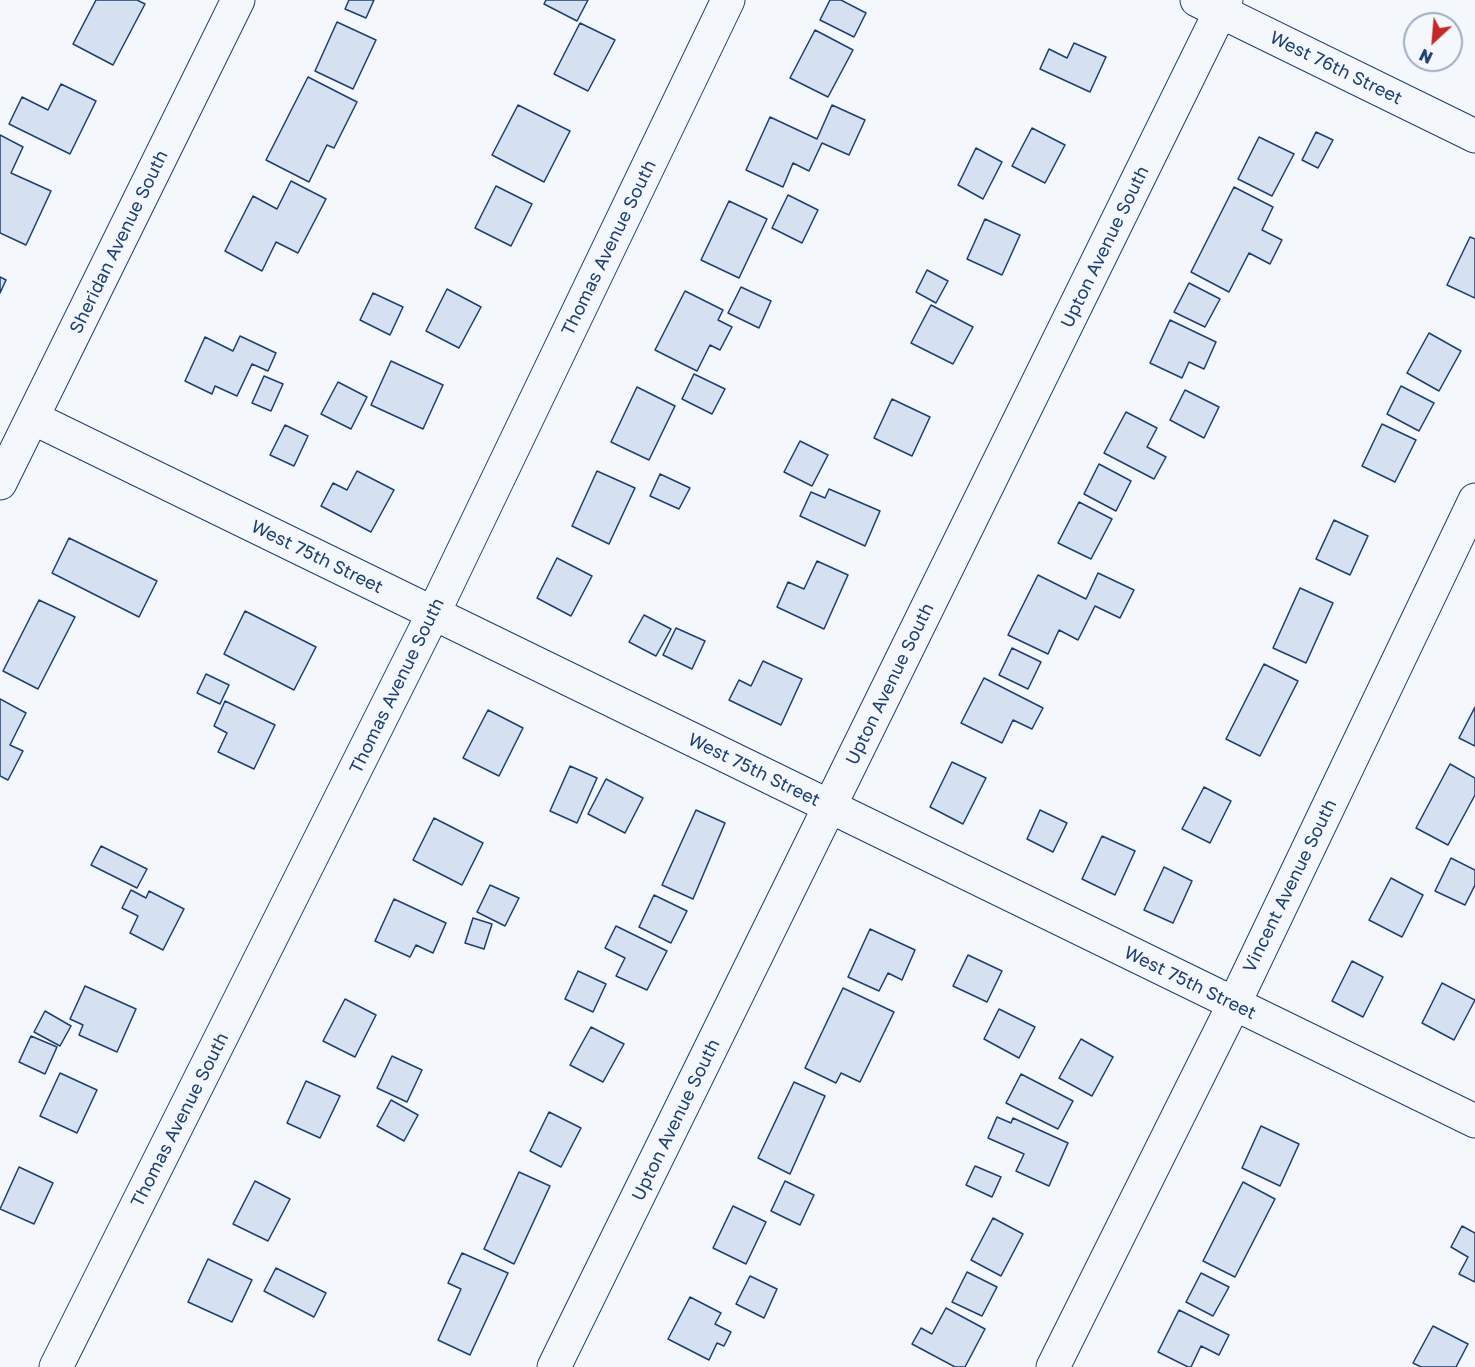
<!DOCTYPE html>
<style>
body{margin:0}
#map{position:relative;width:1475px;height:1367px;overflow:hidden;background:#f4f7fb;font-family:"Golos Text",sans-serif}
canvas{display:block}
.north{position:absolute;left:1403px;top:12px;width:60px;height:60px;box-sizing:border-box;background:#f4f7fb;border:2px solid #9eadc5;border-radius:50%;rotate:206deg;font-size:16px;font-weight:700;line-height:24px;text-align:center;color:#1d3f73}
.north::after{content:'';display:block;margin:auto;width:21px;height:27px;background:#c62828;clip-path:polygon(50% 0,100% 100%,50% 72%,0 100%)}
</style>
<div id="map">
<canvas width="1475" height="1367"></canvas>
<div class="north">N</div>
</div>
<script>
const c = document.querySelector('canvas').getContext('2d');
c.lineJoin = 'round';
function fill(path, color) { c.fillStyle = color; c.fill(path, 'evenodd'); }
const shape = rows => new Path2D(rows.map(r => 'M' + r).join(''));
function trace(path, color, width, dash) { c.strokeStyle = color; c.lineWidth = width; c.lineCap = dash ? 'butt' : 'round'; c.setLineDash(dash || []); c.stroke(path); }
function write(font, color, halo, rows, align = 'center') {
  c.font = font + ' "Golos Text",sans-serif'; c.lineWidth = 4.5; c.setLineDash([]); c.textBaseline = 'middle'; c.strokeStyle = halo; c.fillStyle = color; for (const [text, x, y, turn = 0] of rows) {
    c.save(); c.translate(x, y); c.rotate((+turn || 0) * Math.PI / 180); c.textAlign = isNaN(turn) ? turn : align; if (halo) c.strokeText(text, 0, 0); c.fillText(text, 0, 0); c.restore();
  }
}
const building = shape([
 [96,0,137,0,145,4,113,65,73,44,96,0],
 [349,0,374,0,366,18,345,9,349,0],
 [546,0,588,0,577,21,544,4,546,0],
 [830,0,841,0,866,13,854,37,820,20,830,0],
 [337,22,376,40,353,89,315,71,337,22],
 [580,23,615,40,588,91,554,74,580,23],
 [815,30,853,50,828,97,790,78,815,30],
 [1074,43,1106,57,1090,92,1040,69,1049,49,1067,58,1074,43],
 [308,77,357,102,334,148,327,145,309,182,266,160,308,77],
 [61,84,96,101,70,154,9,124,22,97,48,110,61,84],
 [518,105,570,131,544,182,492,155,518,105],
 [832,105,865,120,849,155,822,143,809,171,793,163,783,187,746,170,770,117,817,139,832,105],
 [1032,128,1065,145,1045,183,1012,166,1032,128],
 [1316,132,1333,140,1318,168,1302,160,1316,132],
 [0,135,23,147,11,173,51,191,26,245,0,233,0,135],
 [1259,137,1294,154,1272,196,1238,179,1259,137],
 [976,148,1002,162,983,199,958,185,976,148],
 [291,181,326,199,298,253,276,242,262,271,225,251,253,196,277,209,291,181],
 [496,186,532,204,511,246,475,228,496,186],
 [1234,187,1273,207,1262,230,1282,240,1270,264,1249,253,1229,292,1191,272,1234,187],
 [788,195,818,210,802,243,772,228,788,195],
 [729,201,767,219,739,278,701,260,729,201],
 [985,219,1020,235,1002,275,967,259,985,219],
 [1470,237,1475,239,1475,298,1447,285,1470,237],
 [927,270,948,281,936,303,916,292,927,270],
 [0,277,6,280,0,293,0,277],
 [1189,283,1220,299,1205,327,1174,312,1189,283],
 [741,287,771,301,759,328,728,313,741,287],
 [447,289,481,307,459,348,426,331,447,289],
 [685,291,723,310,718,320,732,327,720,350,710,345,697,371,655,350,685,291],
 [373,293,403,307,390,335,360,320,373,293],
 [931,305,973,327,953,364,911,343,931,305],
 [1170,320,1216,342,1204,369,1189,362,1182,378,1150,363,1170,320],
 [1429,333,1461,351,1439,391,1407,373,1429,333],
 [240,336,276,353,268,371,252,364,237,396,215,386,212,394,185,381,205,337,233,351,240,336],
 [391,361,443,385,423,429,371,405,391,361],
 [694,374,725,389,712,414,682,399,694,374],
 [264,376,283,384,271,411,252,403,264,376],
 [338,382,367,397,351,429,321,414,338,382],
 [1401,386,1434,403,1419,431,1387,414,1401,386],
 [637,387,675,406,649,460,611,442,637,387],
 [1185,390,1219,407,1204,438,1170,420,1185,390],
 [892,399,930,417,912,456,874,438,892,399],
 [1126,412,1157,428,1147,447,1166,457,1154,479,1104,453,1126,412],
 [1382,424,1416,440,1395,482,1362,466,1382,424],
 [285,425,308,436,294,466,270,455,285,425],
 [800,441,828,455,812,486,784,472,800,441],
 [1099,464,1131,481,1116,511,1084,494,1099,464],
 [357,471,394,490,371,532,321,506,333,483,347,490,357,471],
 [597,471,635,488,609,544,572,526,597,471],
 [660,474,690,488,679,509,650,496,660,474],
 [829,489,880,511,865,546,800,516,811,492,825,498,829,489],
 [1079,502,1112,519,1091,559,1058,543,1079,502],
 [1334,520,1368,536,1350,575,1316,559,1334,520],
 [69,538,157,581,139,617,52,573,69,538],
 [557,558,592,576,571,616,537,598,557,558],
 [817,561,848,575,824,629,777,607,788,582,804,589,817,561],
 [1098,573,1134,590,1120,618,1095,606,1078,640,1059,630,1048,654,1008,635,1038,575,1086,599,1098,573],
 [1300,588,1333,603,1306,663,1273,648,1300,588],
 [39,600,75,617,38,689,3,671,39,600],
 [245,611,316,647,294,690,224,654,245,611],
 [644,615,671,629,656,656,629,642,644,615],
 [676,628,705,641,692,669,663,655,676,628],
 [1012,648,1041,662,1028,689,999,675,1012,648],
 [763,661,802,679,781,725,729,700,739,680,751,686,763,661],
 [1264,664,1298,681,1260,756,1226,739,1264,664],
 [206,674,229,685,220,704,197,693,206,674],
 [984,678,1043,708,1032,729,1013,720,1002,743,961,723,984,678],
 [0,699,26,713,10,745,23,751,8,780,0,776,0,699],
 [225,701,275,725,254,769,218,752,227,733,214,726,225,701],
 [1475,707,1475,746,1459,738,1475,707],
 [488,710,523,728,499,776,463,758,488,710],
 [952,762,986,778,963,824,930,807,952,762],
 [1450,764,1475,778,1475,795,1448,845,1416,828,1450,764],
 [570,766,597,778,577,823,550,811,570,766],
 [606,779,643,798,625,833,588,814,606,779],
 [1204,787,1231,801,1210,843,1182,829,1204,787],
 [696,810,725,823,693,899,662,885,696,810],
 [1040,810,1067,823,1053,852,1027,839,1040,810],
 [434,818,483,843,462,885,413,860,434,818],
 [1102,836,1135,851,1115,895,1082,879,1102,836],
 [101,846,147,869,137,888,91,865,101,846],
 [1451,858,1475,870,1475,885,1465,905,1435,891,1451,858],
 [1164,867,1192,881,1173,923,1144,910,1164,867],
 [1391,878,1423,895,1402,937,1369,920,1391,878],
 [490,885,519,898,505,926,477,912,490,885],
 [131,890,146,898,149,891,184,909,163,950,130,933,138,916,122,908,131,890],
 [654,895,687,911,671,943,639,927,654,895],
 [394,899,446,923,433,953,416,945,410,957,375,941,394,899],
 [473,918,492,924,484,949,465,943,473,918],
 [616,926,667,951,647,990,616,976,625,958,605,948,616,926],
 [870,929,915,950,902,980,888,973,879,991,848,977,870,929],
 [968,955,1002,971,987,1002,953,986,968,955],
 [1352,961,1383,977,1363,1017,1332,1001,1352,961],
 [578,971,606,984,593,1012,565,999,578,971],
 [1442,983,1475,1000,1454,1040,1422,1023,1442,983],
 [85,986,136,1009,117,1052,79,1035,83,1025,70,1019,85,986],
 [843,988,894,1012,860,1082,841,1073,836,1083,805,1068,843,988],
 [345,999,376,1015,355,1057,323,1041,345,999],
 [999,1009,1035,1027,1019,1058,984,1039,999,1009],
 [45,1011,71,1026,60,1046,34,1032,45,1011],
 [591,1027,624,1044,603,1082,570,1065,591,1027],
 [31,1036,57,1047,45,1074,19,1062,31,1036],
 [1081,1039,1113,1057,1092,1096,1059,1078,1081,1039],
 [392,1056,422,1070,407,1102,377,1088,392,1056],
 [60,1073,97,1090,77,1133,40,1116,60,1073],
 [1021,1074,1073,1101,1058,1129,1006,1103,1021,1074],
 [306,1081,340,1096,320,1138,287,1123,306,1081],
 [794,1082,825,1096,790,1174,758,1158,794,1082],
 [391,1100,418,1115,404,1141,377,1126,391,1100],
 [549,1112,581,1128,561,1167,530,1151,549,1112],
 [997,1117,1011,1123,1013,1118,1068,1143,1049,1186,1016,1171,1024,1154,988,1138,997,1117],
 [1261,1126,1299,1144,1280,1186,1242,1168,1261,1126],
 [975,1166,1001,1177,992,1197,966,1185,975,1166],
 [19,1167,53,1183,34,1224,0,1209,19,1167],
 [519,1172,550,1186,514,1264,484,1249,519,1172],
 [255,1181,290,1199,268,1241,233,1224,255,1181],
 [785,1181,814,1195,800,1225,771,1211,785,1181],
 [1243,1182,1275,1199,1235,1277,1203,1261,1243,1182],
 [733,1206,766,1222,746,1264,713,1248,733,1206],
 [993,1218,1023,1234,1001,1276,971,1260,993,1218],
 [1462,1226,1475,1233,1475,1282,1459,1274,1468,1257,1451,1247,1462,1226],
 [462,1253,508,1273,470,1355,438,1340,461,1289,448,1283,462,1253],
 [208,1259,252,1280,232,1322,188,1302,208,1259],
 [276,1268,326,1293,314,1317,264,1291,276,1268],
 [967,1272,997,1287,982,1316,952,1302,967,1272],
 [1201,1273,1229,1287,1213,1316,1186,1302,1201,1273],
 [750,1276,777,1289,764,1318,736,1304,750,1276],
 [690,1297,721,1313,715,1324,731,1332,724,1346,717,1343,709,1360,668,1339,690,1297],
 [946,1308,985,1329,965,1367,955,1367,912,1344,921,1328,932,1334,946,1308],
 [1179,1310,1229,1335,1219,1355,1201,1346,1191,1367,1188,1367,1158,1352,1179,1310],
 [1433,1326,1468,1344,1456,1367,1421,1367,1413,1363,1433,1326]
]);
fill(building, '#d5e0f0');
trace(building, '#1d3f73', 1.5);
const minor = shape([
 [1197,0,1475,136],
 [33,418,1475,1121],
 [0,483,238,0],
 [56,1367,433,614,728,0],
 [554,1367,1226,0],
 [1053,1367,1234,1004,1475,500]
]);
trace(minor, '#1d3f73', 35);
trace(minor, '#f4f7fb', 33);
write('18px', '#1d3f73', '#f4f7fb', [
 ["West 76th Street",1336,68,26],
 ["Sheridan Avenue South",119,242,-64],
 ["Upton Avenue South",1105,247,-64],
 ["Thomas Avenue South",609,248,-64],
 ["West 75th Street",317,557,26],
 ["Upton Avenue South",890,684,-64],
 ["Thomas Avenue South",397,686,-64],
 ["West 75th Street",754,770,26],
 ["Vincent Avenue South",1290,886,-64],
 ["West 75th Street",1190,983,26],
 ["Thomas Avenue South",180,1120,-63],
 ["Upton Avenue South",676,1120,-64]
]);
</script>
